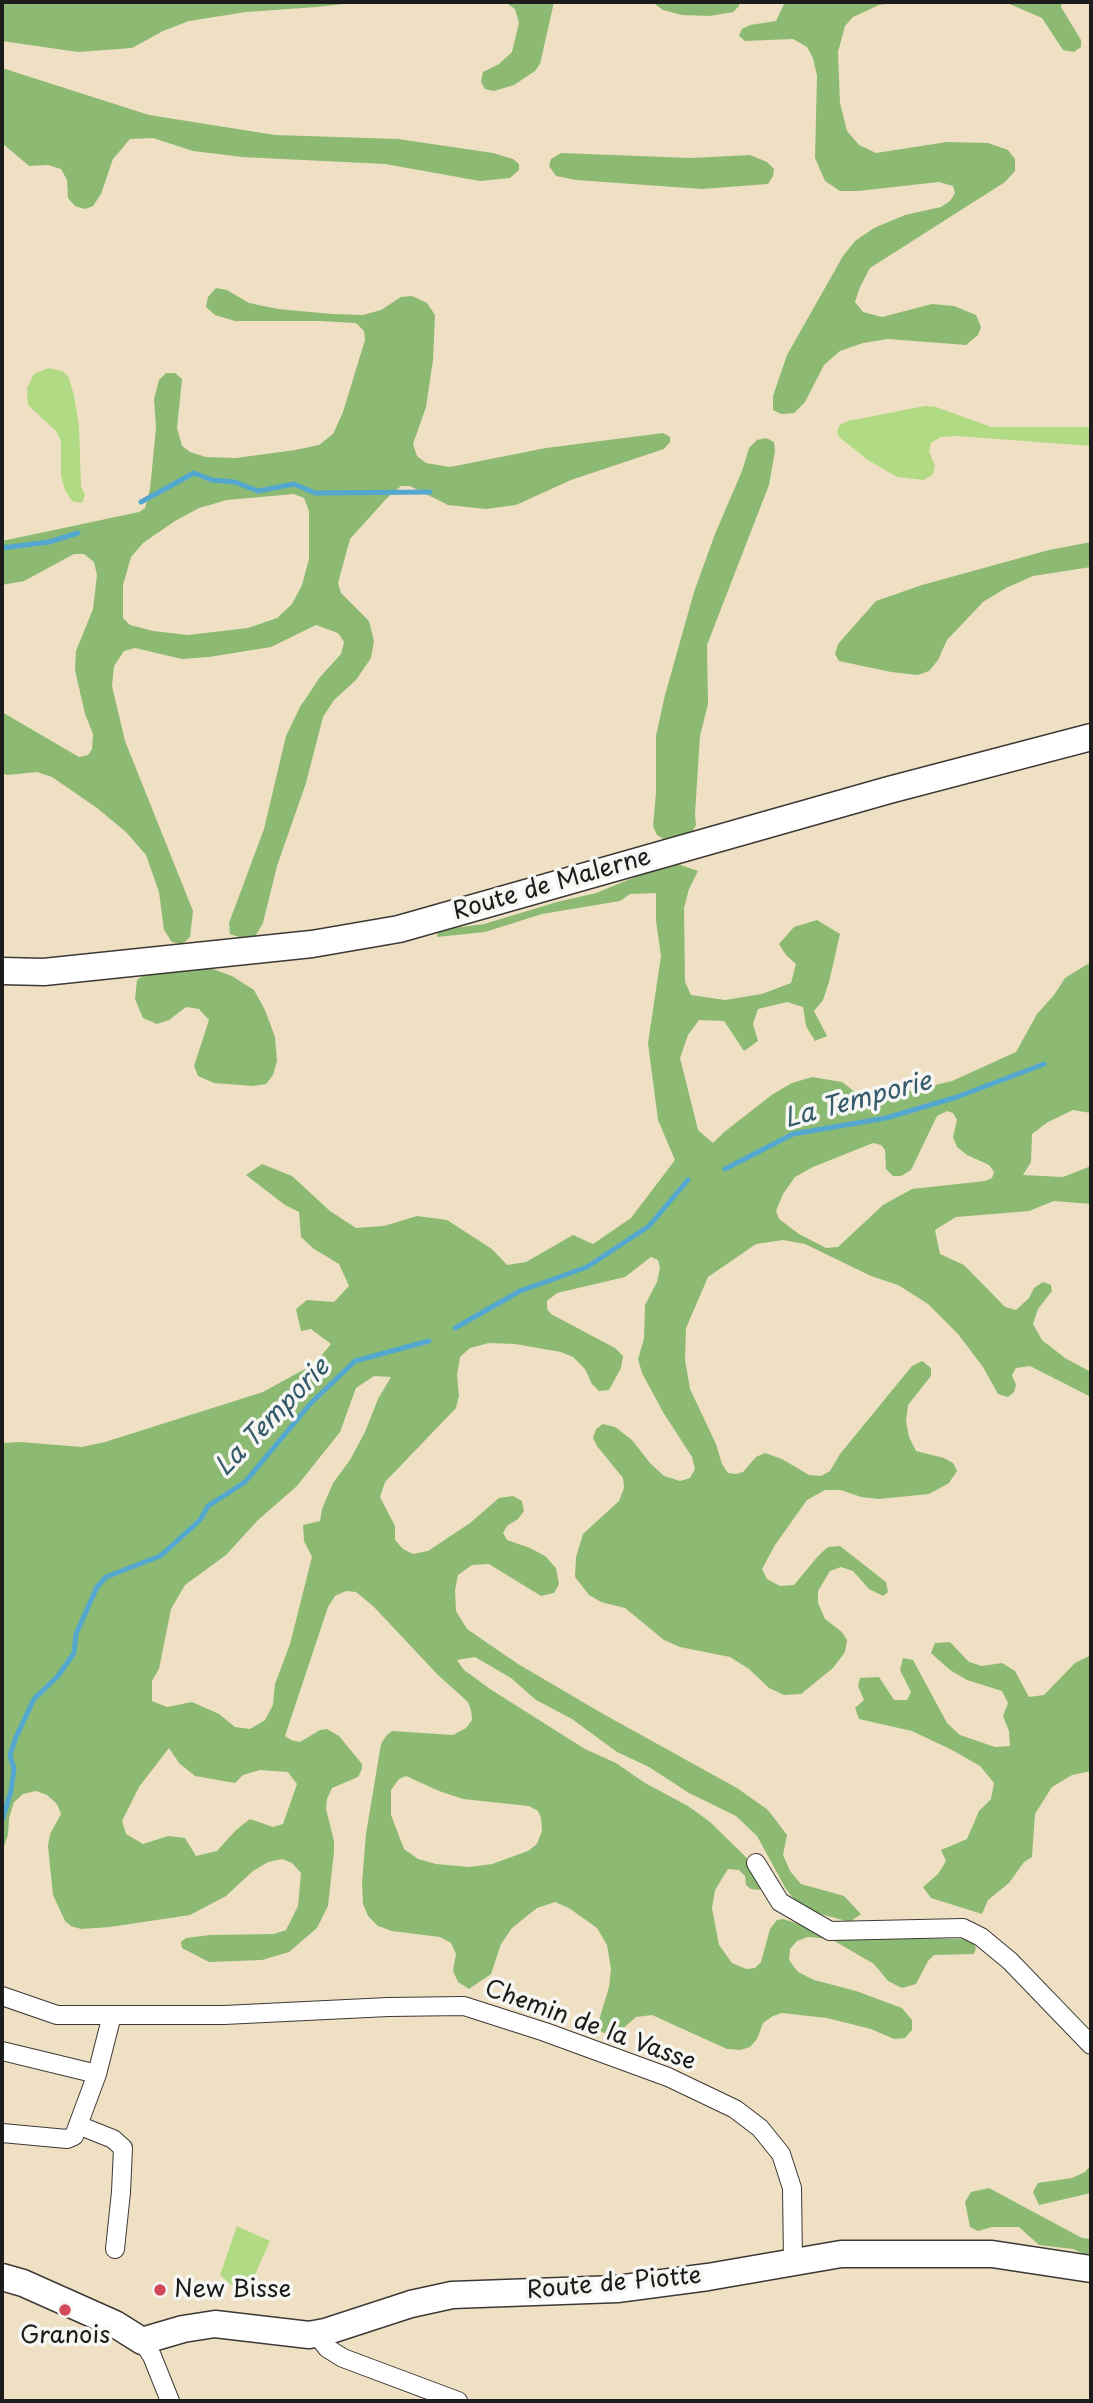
<!DOCTYPE html>
<style>
body{margin:0}
#map{position:relative;width:1093px;height:2403px;overflow:hidden;background:#efe0c3;font-family:"Playpen Sans",sans-serif}
canvas{display:block}
.frame{position:absolute;inset:0;border:4px solid #1c1c1c;pointer-events:none}
</style>
<div id="map">
<canvas width="1093" height="2403"></canvas>
<div class="frame"></div>
</div>
<script>
const c = document.querySelector('canvas').getContext('2d');
c.lineJoin = 'round';
function fill(path, color) { c.fillStyle = color; c.fill(path, 'evenodd'); }
const shape = rows => new Path2D(rows.map(r => 'M' + r).join(''));
function trace(path, color, width, dash) { c.strokeStyle = color; c.lineWidth = width; c.lineCap = dash ? 'butt' : 'round'; c.setLineDash(dash || []); c.stroke(path); }
function write(font, color, halo, rows, align = 'center') {
  c.font = font + ' "Playpen Sans",sans-serif'; c.lineWidth = 7; c.setLineDash([]); c.textBaseline = 'middle'; c.strokeStyle = halo; c.fillStyle = color; for (const [text, x, y, turn = 0] of rows) {
    c.save(); c.translate(x, y); c.rotate((+turn || 0) * Math.PI / 180); c.textAlign = isNaN(turn) ? turn : align; if (halo) c.strokeText(text, 0, 0); c.fillText(text, 0, 0); c.restore();
  }
}
fill(shape([
 [48,368,62,371,68,376,74,395,79,426,81,486,85,495,82,503,72,501,65,490,61,476,61,441,56,431,28,405,27,388,34,374],
 [925,406,936,407,991,427,1091,427,1091,446,957,436,941,437,931,443,929,451,935,466,933,474,924,480,897,477,868,460,839,437,837,431,840,425,848,421],
 [237,2226,270,2241,245,2297,220,2275]
]), '#b1da85');
fill(shape([
 [2,2,361,2,317,7,246,12,189,21,163,31,132,48,78,52,2,41],
 [505,2,554,2,540,64,535,71,514,85,494,91,485,89,481,82,483,72,499,64,512,52,519,23,515,9],
 [652,2,739,2,739,6,733,12,710,16,682,15,663,10],
 [785,2,900,2,879,5,853,17,845,26,838,52,840,103,847,131,859,145,876,153,947,142,988,143,1008,150,1015,159,1015,171,1005,182,870,268,860,287,855,302,863,312,882,317,932,304,954,306,976,315,981,327,978,335,966,345,888,339,863,343,840,351,824,365,805,402,794,413,781,414,773,410,773,396,787,355,843,256,855,241,874,228,905,215,941,207,950,201,955,193,953,186,939,182,858,191,840,191,825,181,815,158,817,76,813,58,807,47,793,39,745,41,739,36,742,29,750,25,776,21],
 [1005,2,1062,2,1061,7,1081,40,1081,47,1074,52,1063,50,1042,18],
 [2,68,149,115,275,135,398,139,493,153,513,159,519,164,519,170,510,178,480,181,385,164,242,157,193,151,153,138,130,139,113,159,101,194,93,206,85,209,75,206,68,198,67,180,61,169,48,165,29,166,2,143],
 [561,153,690,158,750,155,767,162,774,169,773,176,768,184,702,189,576,180,556,176,549,166,551,159],
 [216,288,227,290,249,303,278,309,332,314,363,315,381,310,401,297,412,296,427,303,435,315,433,360,426,407,413,444,417,456,426,463,450,467,546,448,663,433,670,437,670,442,664,449,571,480,516,505,486,509,448,505,410,486,401,486,387,498,350,539,338,583,341,593,369,621,374,641,371,658,356,680,334,700,323,717,306,783,277,866,263,923,255,937,245,939,230,934,229,923,264,829,286,736,300,707,320,677,341,654,344,642,338,633,316,625,271,647,209,657,182,659,135,648,124,651,114,666,112,686,125,741,193,911,190,937,182,944,172,942,164,930,159,892,146,855,126,832,97,808,52,777,37,772,7,775,2,773,2,712,79,757,88,755,92,749,93,734,85,714,75,670,76,651,93,609,97,575,94,562,84,554,74,554,24,581,2,585,2,541,139,512,145,508,150,489,156,428,154,399,159,380,166,373,175,373,182,379,177,428,182,446,190,452,206,457,236,458,295,450,319,445,333,434,343,412,365,340,364,331,356,323,319,321,235,321,215,315,206,307,208,297],
 [294,494,304,498,309,511,309,559,302,585,292,604,277,618,248,628,188,635,153,631,130,625,123,618,123,585,131,557,143,543,175,521,199,508,227,500],
 [766,438,774,442,775,451,769,485,707,645,708,704,700,736,695,814,696,825,691,834,665,840,657,835,653,826,656,793,656,736,665,695,694,592,715,534,742,471,749,448,757,440],
 [1091,542,1091,567,1033,576,1006,588,983,602,947,640,938,660,929,671,918,675,891,672,839,661,835,654,838,644,876,601,922,585,1049,550],
 [672,862,698,871,689,889,684,908,685,982,691,995,725,1000,762,994,791,983,796,964,786,955,779,944,794,927,817,920,840,934,829,982,823,1000,814,1011,827,1036,815,1041,806,1026,803,1007,787,1002,758,1009,753,1024,758,1041,744,1051,724,1021,699,1020,688,1035,680,1058,698,1130,713,1143,723,1133,773,1094,792,1083,812,1077,842,1082,867,1101,952,1081,1016,1052,1037,1014,1054,995,1065,978,1091,962,1091,1113,1073,1110,1048,1122,1032,1134,1031,1162,1023,1175,1063,1177,1091,1166,1091,1204,1054,1201,1029,1211,956,1217,935,1230,940,1254,964,1265,1005,1307,1016,1310,1029,1298,1034,1288,1043,1282,1051,1285,1052,1291,1038,1309,1033,1324,1042,1340,1065,1358,1091,1372,1091,1397,1030,1366,1016,1368,1012,1375,1016,1385,1014,1392,1008,1397,998,1394,983,1367,958,1334,928,1304,898,1285,871,1276,805,1244,783,1240,756,1244,708,1277,686,1328,685,1360,690,1389,716,1444,722,1464,728,1473,736,1474,743,1472,756,1457,765,1453,782,1459,809,1475,821,1476,830,1471,840,1454,912,1366,922,1361,931,1368,931,1376,908,1405,906,1421,909,1437,916,1451,944,1458,953,1463,957,1471,949,1483,929,1494,879,1499,861,1497,841,1490,825,1490,807,1500,775,1545,762,1569,767,1579,780,1586,794,1585,818,1556,828,1547,840,1546,886,1582,888,1592,883,1596,869,1589,853,1571,841,1567,830,1571,818,1591,818,1603,825,1619,842,1632,847,1640,845,1652,833,1668,801,1694,784,1695,769,1688,749,1669,730,1657,680,1647,664,1640,625,1608,601,1602,589,1595,575,1577,576,1557,583,1534,619,1501,624,1488,623,1478,597,1446,593,1438,596,1429,603,1424,615,1427,632,1440,650,1463,664,1476,680,1481,690,1478,695,1469,692,1457,663,1412,642,1373,638,1359,644,1339,645,1305,657,1282,660,1268,658,1260,651,1257,625,1277,557,1293,547,1301,547,1309,551,1314,615,1348,623,1356,621,1368,609,1390,599,1391,592,1384,585,1369,573,1357,561,1352,515,1344,489,1343,470,1348,460,1357,457,1375,459,1396,456,1408,385,1482,380,1497,395,1526,395,1540,403,1549,413,1554,428,1551,470,1523,499,1498,513,1496,522,1501,524,1511,518,1519,507,1526,503,1533,507,1540,530,1548,545,1556,556,1568,559,1584,554,1593,541,1596,489,1564,472,1565,458,1575,455,1590,456,1611,467,1629,518,1664,605,1715,737,1788,768,1810,787,1835,783,1855,790,1871,801,1884,844,1896,861,1914,850,1922,802,1909,786,1889,757,1836,736,1816,689,1793,649,1767,617,1752,572,1719,536,1700,511,1678,475,1657,457,1660,464,1670,490,1689,585,1749,616,1763,645,1783,688,1806,710,1822,751,1862,764,1885,759,1890,751,1889,746,1885,745,1876,739,1870,728,1869,715,1890,712,1908,719,1945,732,1963,746,1969,755,1968,761,1962,770,1929,777,1920,783,1919,821,1931,881,1938,962,1939,973,1942,976,1948,974,1954,934,1955,928,1961,916,1984,902,1988,888,1981,874,1964,831,1939,808,1937,797,1941,790,1949,789,1960,798,1972,814,1980,856,1991,902,2008,912,2020,912,2030,905,2038,894,2039,871,2029,827,2018,782,2013,773,2016,763,2023,757,2039,750,2047,740,2050,727,2049,652,2015,636,2017,619,2032,609,2035,602,2032,597,2027,609,1987,611,1969,607,1945,597,1928,569,1908,555,1902,537,1908,512,1928,501,1944,491,1974,469,1989,458,1982,453,1971,456,1954,451,1943,440,1937,392,1931,378,1926,368,1916,363,1904,362,1883,366,1834,381,1744,386,1736,392,1731,453,1735,466,1728,472,1720,471,1710,468,1702,438,1675,373,1606,356,1592,346,1591,335,1596,328,1607,285,1736,291,1740,300,1742,320,1730,327,1729,339,1736,362,1764,362,1769,358,1777,332,1788,327,1799,326,1809,334,1841,334,1852,328,1906,317,1928,289,1952,262,1960,209,1962,182,1948,181,1942,186,1938,210,1935,274,1934,286,1930,298,1906,301,1873,292,1863,282,1859,268,1862,253,1871,226,1896,190,1915,110,1927,81,1929,71,1926,65,1921,53,1895,48,1846,50,1834,61,1814,57,1804,47,1795,36,1791,23,1794,14,1802,9,1818,8,1835,2,1851,2,1443,20,1442,82,1447,105,1442,263,1392,314,1364,331,1344,311,1329,301,1331,296,1309,307,1300,334,1302,349,1286,339,1264,314,1249,301,1237,299,1212,285,1205,246,1175,262,1164,292,1176,330,1211,356,1228,384,1226,417,1216,447,1220,492,1249,507,1265,526,1262,573,1235,593,1244,631,1218,675,1160,658,1120,648,1043,661,956,656,921,656,893,630,894,620,901,542,914,485,932,437,937,438,930,484,924,557,902,596,893],
 [947,1111,953,1113,957,1120,953,1137,957,1147,967,1155,989,1165,994,1172,992,1178,985,1181,912,1189,883,1205,838,1247,826,1248,799,1234,779,1219,776,1211,783,1194,795,1177,813,1167,873,1143,881,1145,885,1150,886,1169,893,1176,901,1176,911,1170,937,1116],
 [374,1376,391,1377,378,1399,365,1432,350,1460,333,1483,322,1509,320,1521,303,1525,304,1541,312,1557,290,1644,275,1684,273,1705,265,1720,250,1729,235,1727,219,1714,192,1702,167,1707,152,1701,152,1681,159,1669,171,1609,185,1585,226,1555,258,1520,297,1486,340,1432,356,1388],
 [169,1748,179,1763,195,1776,235,1783,243,1775,260,1770,288,1772,297,1784,283,1824,273,1827,250,1819,236,1830,217,1851,196,1856,185,1838,168,1836,143,1844,126,1834,122,1821,139,1787],
 [406,1776,439,1791,463,1799,529,1806,538,1811,541,1818,542,1831,537,1844,528,1851,492,1864,469,1867,436,1864,418,1859,404,1849,391,1815,391,1790,399,1779],
 [210,968,232,976,254,990,265,1010,275,1037,277,1061,273,1075,266,1084,253,1086,214,1083,198,1076,194,1066,209,1020,199,1009,186,1007,169,1020,157,1024,143,1018,135,999,137,980,150,971],
 [950,1642,969,1662,982,1666,1002,1663,1015,1671,1029,1697,1044,1695,1075,1663,1091,1655,1091,1771,1072,1775,1052,1787,1035,1814,1032,1857,1024,1862,1009,1883,988,1900,982,1914,931,1898,923,1887,938,1874,946,1861,941,1850,967,1839,979,1811,991,1799,994,1783,980,1766,952,1750,912,1731,859,1719,855,1708,864,1700,858,1686,860,1678,879,1677,894,1700,907,1700,911,1692,900,1670,903,1658,913,1660,947,1723,960,1735,995,1747,1010,1746,1009,1731,1003,1716,1008,1703,1002,1691,967,1680,950,1670,931,1653,935,1643],
 [1091,2165,1091,2193,1039,2205,1033,2192,1038,2183,1072,2178,1085,2172],
 [989,2188,1082,2238,1091,2239,1091,2257,1073,2249,1039,2245,1019,2227,992,2227,978,2231,970,2227,965,2202,971,2192]
]), '#8cba72');
trace(shape([
 [141,502,194,473,212,480,235,482,258,491,294,484,315,493,430,492],
 [2,548,49,542,78,533],
 [725,1169,793,1134,886,1118,957,1097,1044,1064],
 [455,1328,520,1291,587,1267,649,1226,688,1180],
 [2,1821,11,1791,14,1769,10,1755,16,1737,34,1699,58,1676,74,1653,76,1634,97,1587,106,1577,160,1556,166,1551,200,1520,208,1506,245,1482,311,1403,355,1361,429,1341]
]), '#54a8d0', 5);
const street = shape([
 [756,1863,780,1902,830,1931,963,1928,981,1937,1010,1961,1091,2045],
 [2,1996,57,2015,224,2015,388,2007,464,2006,545,2032,668,2077,735,2109,760,2128,781,2154,792,2188,793,2261],
 [2,2051,97,2074],
 [78,2125,113,2139,123,2148,121,2192,115,2249],
 [2,2133,67,2139,74,2136,97,2074,112,2015],
 [316,2334,327,2348,343,2358,458,2401],
 [142,2341,152,2356,170,2401]
]);
const secondary = shape([
 [2,971,44,972,312,944,399,929,889,790,1091,737],
 [2,2277,23,2283,115,2324,142,2341,183,2329,215,2324,309,2335,325,2332,411,2304,452,2295,617,2289,708,2277,841,2254,992,2254,1091,2269]
]);
trace(street, '#3c3935', 20);
trace(secondary, '#3c3935', 29);
trace(street, '#fff', 18);
trace(secondary, '#fff', 26);
for (const [x, y, r, color] of [
 [160,2290,7,"#d1495b"],
 [65,2310,7,"#d1495b"]
]) { const dot = new Path2D(); dot.arc(x, y, r, 0, 2 * Math.PI); c.fillStyle = color; c.fill(dot); trace(dot, '#f6f6f2', 2.5); }
write('24px', '#1c1c1c', '#f6f6f2', [
 ["Route de Malerne",552,885,-16],
 ["Chemin de la Vasse",590,2026,20],
 ["Route de Piotte",614,2284,-5]
]);
write('24px', '#1c1c1c', '#f6f6f2', [
 ["New Bisse",174,2290],
 ["Granois",65,2336,"center"]
], 'left');
write('italic 26px', '#355b6d', '#f6f6f2', [
 ["La Temporie",858,1101,-15],
 ["La Temporie",273,1418,-46]
]);
</script>
